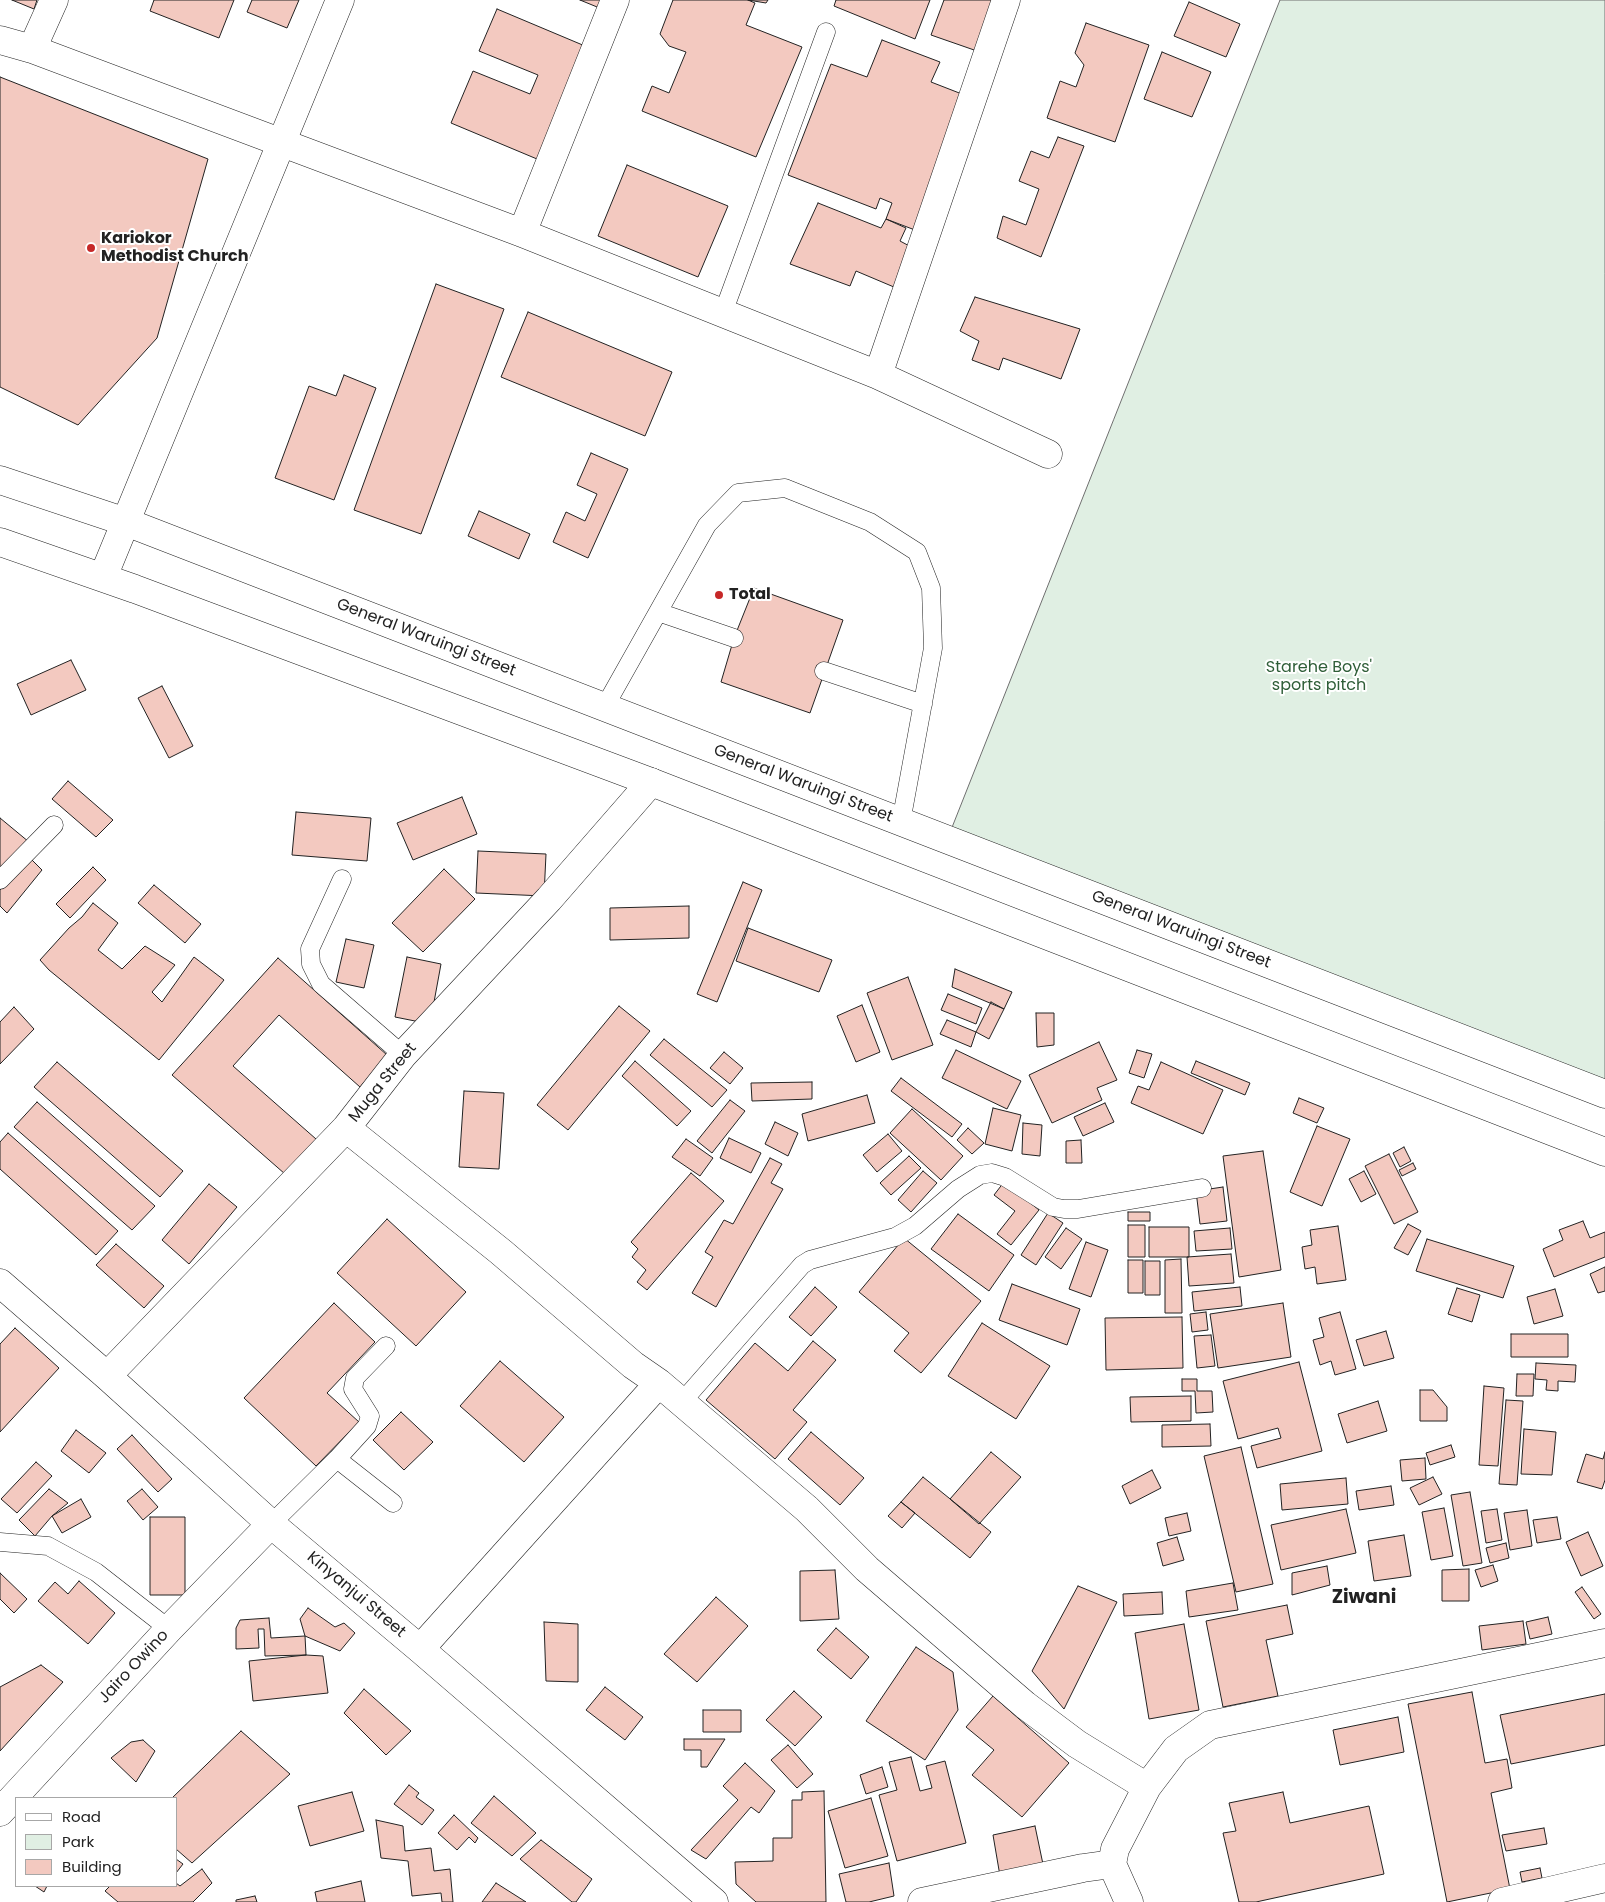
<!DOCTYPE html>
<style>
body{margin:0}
#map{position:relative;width:1605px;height:1902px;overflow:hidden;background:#fff;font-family:Poppins,sans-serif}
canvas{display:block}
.legend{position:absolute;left:15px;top:1797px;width:162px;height:90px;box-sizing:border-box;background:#fff;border:1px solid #a7a7a7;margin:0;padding:6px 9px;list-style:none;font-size:15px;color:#222}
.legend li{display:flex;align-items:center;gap:10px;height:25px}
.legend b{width:25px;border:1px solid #a7a7a7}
</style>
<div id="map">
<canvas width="1605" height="1902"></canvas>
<ul class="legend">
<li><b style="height:6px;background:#fff"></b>Road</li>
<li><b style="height:14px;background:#e0efe3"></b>Park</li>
<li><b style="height:14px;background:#f3c9c0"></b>Building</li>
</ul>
</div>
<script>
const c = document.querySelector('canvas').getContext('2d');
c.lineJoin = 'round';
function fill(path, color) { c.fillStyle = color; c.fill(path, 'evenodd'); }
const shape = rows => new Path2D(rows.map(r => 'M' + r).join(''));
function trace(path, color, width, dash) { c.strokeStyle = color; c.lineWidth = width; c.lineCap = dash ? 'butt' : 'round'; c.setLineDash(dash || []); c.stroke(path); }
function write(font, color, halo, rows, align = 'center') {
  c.font = font + ' Poppins,sans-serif'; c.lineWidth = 4; c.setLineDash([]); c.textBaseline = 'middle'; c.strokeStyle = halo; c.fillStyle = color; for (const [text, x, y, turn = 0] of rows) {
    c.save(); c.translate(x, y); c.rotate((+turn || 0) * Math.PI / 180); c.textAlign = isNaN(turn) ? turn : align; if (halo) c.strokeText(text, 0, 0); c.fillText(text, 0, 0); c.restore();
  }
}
const green = shape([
 [1280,0,1605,0,1605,1094,947,840,1280,0]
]);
fill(green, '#e0efe3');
trace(green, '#6f6f6f', 1);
const building = shape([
 [12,0,37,0,34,9,12,0],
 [154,0,234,0,219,38,150,11,154,0],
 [252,0,299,0,287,28,247,12,252,0],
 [580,0,606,0,602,9,580,0],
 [673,0,748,0,755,3,746,25,802,47,756,157,642,111,652,86,669,93,686,52,669,46,660,34,673,0],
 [748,0,768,0,766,3,748,0],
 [836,0,930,0,915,39,834,6,836,0],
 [944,0,995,0,977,51,931,35,944,0],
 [1189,2,1240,24,1226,57,1174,36,1189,2],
 [497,9,585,46,537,159,451,123,473,71,530,94,538,75,479,51,497,9],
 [1086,23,1149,45,1115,142,1047,118,1060,81,1076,87,1084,65,1075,53,1086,23],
 [882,40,940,62,931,82,967,96,915,230,886,219,892,203,880,198,876,209,788,175,831,64,867,77,882,40],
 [1162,52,1211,72,1192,117,1144,99,1162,52],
 [0,77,208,159,157,338,78,425,0,387,0,77],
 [1058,137,1084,146,1041,257,997,238,1003,216,1026,225,1039,189,1019,181,1031,151,1049,158,1058,137],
 [627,165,728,206,698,277,598,236,627,165],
 [818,203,881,228,886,219,906,228,900,241,915,249,901,290,856,271,850,286,790,264,818,203],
 [436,284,504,309,421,534,354,510,436,284],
 [975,297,1080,329,1061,379,1003,358,999,370,972,360,979,341,960,331,975,297],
 [528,312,672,372,645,436,501,377,528,312],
 [344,375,376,388,334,500,275,478,309,386,336,396,344,375],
 [591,453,628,469,588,558,553,542,566,512,585,521,597,494,577,485,591,453],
 [479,511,530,534,519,559,468,536,479,511],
 [754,588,843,620,810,713,721,682,734,638,754,588],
 [71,660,86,690,31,715,17,684,71,660],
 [162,686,193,746,169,758,138,698,162,686],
 [68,781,113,820,96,837,52,799,68,781],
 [462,797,477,834,413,860,397,823,462,797],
 [296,812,371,818,367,861,292,855,296,812],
 [0,818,29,842,0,874,0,818],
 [478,851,546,854,544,896,476,893,478,851],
 [29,857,42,870,7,913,0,906,0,890,29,857],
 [93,867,106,880,70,918,56,904,93,867],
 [444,869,475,899,423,952,392,923,444,869],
 [743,882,762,890,717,1002,697,994,743,882],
 [154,885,201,924,185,943,138,903,154,885],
 [93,903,118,923,98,950,122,969,145,946,175,965,152,992,162,1002,194,957,224,980,159,1060,49,970,40,960,69,928,82,917,93,903],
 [689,906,689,938,610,940,610,908,689,906],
 [748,928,832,960,819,992,736,961,748,928],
 [346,939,374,945,364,988,336,982,346,939],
 [407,957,441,964,430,1024,395,1017,407,957],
 [278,958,387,1055,360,1087,279,1015,233,1066,316,1139,285,1174,172,1075,278,958],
 [955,969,1012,992,1004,1009,952,987,955,969],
 [908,977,933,1045,892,1060,867,993,908,977],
 [948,994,982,1008,976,1024,941,1010,948,994],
 [991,1002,1004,1009,989,1039,976,1032,991,1002],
 [862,1005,880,1052,856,1062,837,1016,862,1005],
 [619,1006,650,1031,568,1130,537,1105,619,1006],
 [14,1007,34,1029,0,1064,0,1022,14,1007],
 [1036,1013,1054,1013,1054,1045,1037,1047,1036,1013],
 [947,1020,976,1032,971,1047,940,1034,947,1020],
 [664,1039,727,1090,712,1107,650,1055,664,1039],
 [1099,1042,1117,1080,1097,1088,1102,1100,1052,1123,1029,1075,1099,1042],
 [956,1050,1021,1081,1007,1109,942,1078,956,1050],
 [1137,1050,1152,1054,1144,1078,1129,1073,1137,1050],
 [724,1052,743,1068,730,1084,710,1068,724,1052],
 [635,1061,691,1111,677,1126,622,1076,635,1061],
 [1196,1061,1250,1083,1245,1095,1191,1073,1196,1061],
 [57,1062,183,1171,160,1197,34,1087,57,1062],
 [1161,1062,1223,1090,1203,1134,1131,1103,1138,1086,1149,1090,1161,1062],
 [901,1078,962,1124,952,1137,891,1091,901,1078],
 [812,1082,812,1099,752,1101,751,1083,812,1082],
 [464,1091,504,1093,499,1169,459,1167,464,1091],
 [867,1095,875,1123,808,1141,802,1114,867,1095],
 [1299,1098,1324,1108,1317,1123,1293,1113,1299,1098],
 [730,1100,745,1111,712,1153,697,1141,730,1100],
 [37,1102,155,1206,132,1230,14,1127,37,1102],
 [1105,1103,1114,1122,1083,1136,1074,1117,1105,1103],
 [993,1108,1021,1115,1012,1151,985,1144,993,1108],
 [912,1109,963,1156,941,1180,890,1133,912,1109],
 [775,1122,798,1133,788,1156,765,1144,775,1122],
 [1023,1123,1042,1125,1040,1156,1022,1154,1023,1123],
 [1317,1126,1350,1139,1322,1206,1290,1192,1317,1126],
 [968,1128,984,1143,972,1154,957,1140,968,1128],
 [8,1133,118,1231,96,1255,0,1169,0,1142,8,1133],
 [888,1134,902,1151,877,1172,863,1155,888,1134],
 [729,1138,761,1153,751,1173,720,1158,729,1138],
 [686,1139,713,1158,700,1176,672,1157,686,1139],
 [1081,1140,1082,1163,1066,1163,1066,1141,1081,1140],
 [1404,1147,1411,1161,1400,1167,1393,1153,1404,1147],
 [1263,1151,1281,1270,1239,1277,1223,1156,1263,1151],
 [1389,1154,1418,1212,1394,1224,1365,1166,1389,1154],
 [909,1156,921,1168,891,1195,880,1183,909,1156],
 [770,1158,782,1164,771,1183,783,1189,716,1307,692,1293,713,1257,705,1252,724,1220,733,1224,770,1158],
 [1413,1163,1416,1169,1402,1176,1399,1170,1413,1163],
 [923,1171,937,1183,911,1212,898,1200,923,1171],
 [1364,1171,1376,1194,1361,1202,1349,1179,1364,1171],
 [691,1173,724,1201,647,1290,637,1282,646,1270,632,1257,638,1249,631,1242,691,1173],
 [1004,1182,1039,1210,1011,1245,997,1234,1015,1211,994,1195,1004,1182],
 [209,1184,237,1207,189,1264,162,1240,209,1184],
 [1223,1187,1227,1221,1200,1224,1196,1191,1223,1187],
 [1128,1212,1150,1212,1150,1221,1128,1221,1128,1212],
 [1048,1213,1063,1223,1036,1265,1021,1255,1048,1213],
 [958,1214,1014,1255,989,1291,931,1249,958,1214],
 [387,1219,466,1292,416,1346,337,1273,387,1219],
 [1583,1221,1590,1238,1605,1232,1605,1257,1554,1277,1543,1249,1563,1240,1559,1230,1583,1221],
 [1408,1224,1421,1231,1408,1255,1394,1248,1408,1224],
 [1128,1225,1145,1225,1145,1257,1128,1257,1128,1225],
 [1338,1226,1346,1280,1317,1284,1315,1267,1305,1269,1302,1247,1312,1245,1310,1230,1338,1226],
 [1149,1227,1189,1227,1189,1257,1149,1257,1149,1227],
 [1066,1228,1082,1239,1061,1269,1045,1257,1066,1228],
 [1230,1228,1232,1249,1196,1251,1194,1231,1230,1228],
 [904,1238,981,1301,921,1373,894,1351,909,1333,859,1292,904,1238],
 [1427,1239,1514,1266,1503,1298,1416,1271,1427,1239],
 [1086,1242,1108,1250,1091,1297,1069,1289,1086,1242],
 [116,1244,164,1286,144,1308,96,1265,116,1244],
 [1231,1254,1234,1283,1189,1286,1187,1257,1231,1254],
 [1181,1259,1182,1313,1165,1313,1165,1260,1181,1259],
 [1128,1260,1143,1260,1143,1293,1128,1293,1128,1260],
 [1145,1261,1160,1261,1160,1295,1145,1295,1145,1261],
 [1605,1267,1605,1291,1598,1293,1590,1274,1605,1267],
 [1012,1284,1080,1309,1067,1345,999,1320,1012,1284],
 [815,1287,837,1307,811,1336,789,1317,815,1287],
 [1240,1287,1242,1306,1194,1311,1192,1292,1240,1287],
 [1457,1288,1480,1295,1472,1322,1448,1314,1457,1288],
 [1555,1289,1563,1316,1534,1324,1527,1297,1555,1289],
 [334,1303,375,1342,327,1393,359,1422,316,1466,244,1398,334,1303],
 [1283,1303,1291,1357,1218,1368,1210,1314,1283,1303],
 [1206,1312,1208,1330,1192,1332,1190,1314,1206,1312],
 [1340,1312,1356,1369,1335,1375,1331,1361,1320,1365,1313,1340,1324,1337,1319,1318,1340,1312],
 [1182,1317,1183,1368,1106,1370,1105,1318,1182,1317],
 [982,1323,1050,1366,1016,1419,948,1376,982,1323],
 [15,1328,59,1368,0,1432,0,1344,15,1328],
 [1386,1331,1394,1358,1364,1366,1356,1340,1386,1331],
 [1511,1334,1568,1334,1568,1357,1511,1357,1511,1334],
 [1211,1335,1215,1366,1197,1368,1194,1336,1211,1335],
 [813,1341,836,1360,793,1410,807,1422,775,1459,706,1400,755,1343,788,1371,813,1341],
 [500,1361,564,1417,524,1462,460,1406,500,1361],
 [1299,1362,1322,1451,1257,1468,1251,1446,1281,1438,1278,1428,1238,1439,1223,1381,1299,1362],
 [1536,1363,1576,1365,1575,1382,1558,1381,1558,1391,1546,1390,1547,1380,1535,1379,1536,1363],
 [1517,1374,1534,1374,1533,1396,1516,1396,1517,1374],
 [1182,1379,1197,1379,1197,1391,1212,1391,1213,1412,1196,1413,1195,1391,1182,1391,1182,1379],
 [1484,1386,1504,1388,1498,1466,1479,1465,1484,1386],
 [1420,1390,1433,1390,1447,1407,1447,1421,1420,1421,1420,1390],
 [1191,1396,1191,1421,1131,1422,1130,1397,1191,1396],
 [1506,1400,1523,1401,1517,1485,1499,1484,1506,1400],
 [1378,1401,1387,1431,1347,1443,1338,1414,1378,1401],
 [401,1412,433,1442,404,1470,373,1440,401,1412],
 [1210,1424,1211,1446,1162,1447,1162,1425,1210,1424],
 [1524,1429,1556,1432,1552,1475,1521,1474,1524,1429],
 [76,1430,106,1453,89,1473,61,1451,76,1430],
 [811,1432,864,1478,840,1505,788,1459,811,1432],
 [132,1435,172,1479,158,1492,117,1449,132,1435],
 [1451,1445,1455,1457,1430,1465,1426,1453,1451,1445],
 [1241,1447,1273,1584,1236,1592,1204,1456,1241,1447],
 [991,1452,1021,1477,979,1524,950,1499,991,1452],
 [1605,1452,1605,1480,1602,1489,1577,1482,1586,1454,1603,1459,1605,1452],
 [1425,1458,1426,1479,1402,1481,1400,1460,1425,1458],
 [36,1462,52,1476,17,1513,1,1499,36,1462],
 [1152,1470,1161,1488,1130,1504,1122,1486,1152,1470],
 [923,1477,991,1532,970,1558,901,1502,923,1477],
 [1433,1477,1442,1494,1419,1505,1410,1488,1433,1477],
 [1346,1478,1348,1504,1282,1510,1280,1484,1346,1478],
 [1391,1486,1394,1505,1359,1510,1356,1491,1391,1486],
 [49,1489,68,1503,52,1516,35,1536,19,1520,49,1489],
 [142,1489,158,1507,143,1520,127,1501,142,1489],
 [1470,1492,1482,1563,1463,1566,1451,1495,1470,1492],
 [81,1499,91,1517,62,1533,52,1516,81,1499],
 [901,1502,915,1513,902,1528,888,1516,901,1502],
 [1444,1508,1453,1556,1431,1560,1422,1512,1444,1508],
 [1346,1509,1356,1553,1281,1570,1271,1525,1346,1509],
 [1497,1509,1502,1540,1486,1543,1481,1511,1497,1509],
 [1527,1510,1532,1546,1510,1550,1504,1513,1527,1510],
 [1187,1513,1191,1531,1169,1536,1165,1518,1187,1513],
 [150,1517,185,1517,185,1595,150,1595,150,1517],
 [1557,1517,1561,1539,1537,1543,1533,1520,1557,1517],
 [1588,1532,1603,1566,1581,1576,1566,1542,1588,1532],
 [1404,1535,1411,1576,1374,1581,1368,1541,1404,1535],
 [1177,1537,1184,1560,1163,1566,1157,1543,1177,1537],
 [1506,1543,1509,1558,1490,1563,1486,1548,1506,1543],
 [1493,1565,1498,1581,1481,1587,1475,1570,1493,1565],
 [1327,1566,1330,1585,1292,1595,1292,1573,1327,1566],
 [1469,1569,1469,1601,1442,1601,1442,1570,1469,1569],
 [835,1570,839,1619,800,1621,800,1571,835,1570],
 [0,1573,27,1599,14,1613,0,1599,0,1573],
 [79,1581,115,1613,88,1644,38,1601,55,1582,68,1594,79,1581],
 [1233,1583,1238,1610,1189,1617,1186,1591,1233,1583],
 [1078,1586,1117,1602,1064,1709,1032,1671,1078,1586],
 [1582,1587,1601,1614,1594,1619,1575,1592,1582,1587],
 [1162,1592,1163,1614,1124,1616,1123,1594,1162,1592],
 [716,1597,748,1626,697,1682,664,1654,716,1597],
 [1287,1605,1293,1634,1266,1640,1278,1696,1223,1707,1206,1621,1287,1605],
 [308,1608,335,1627,344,1623,355,1633,340,1651,305,1636,300,1619,308,1608],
 [1548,1617,1552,1634,1530,1639,1526,1622,1548,1617],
 [269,1618,271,1638,305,1636,306,1655,265,1656,264,1629,258,1629,259,1648,236,1649,236,1628,240,1620,269,1618],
 [1523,1621,1526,1644,1482,1650,1479,1626,1523,1621],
 [544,1622,578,1624,578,1682,546,1681,544,1622],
 [1184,1624,1199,1710,1149,1719,1135,1633,1184,1624],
 [836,1628,869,1657,851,1679,817,1650,836,1628],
 [916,1647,953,1672,958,1710,925,1760,866,1721,916,1647],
 [306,1655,323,1656,328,1693,253,1701,249,1661,306,1655],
 [41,1665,63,1682,0,1751,0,1687,41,1665],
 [605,1687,643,1717,625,1740,586,1710,605,1687],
 [364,1689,411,1731,386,1755,344,1713,364,1689],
 [794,1691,822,1717,795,1746,766,1720,794,1691],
 [1472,1692,1485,1763,1507,1759,1512,1788,1491,1793,1510,1889,1447,1902,1408,1704,1472,1692],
 [1605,1694,1605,1745,1511,1764,1500,1715,1605,1694],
 [993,1696,1069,1763,1022,1817,972,1775,994,1750,966,1727,993,1696],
 [703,1710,741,1710,741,1732,703,1732,703,1710],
 [1398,1717,1404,1752,1340,1765,1333,1730,1398,1717],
 [241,1731,290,1774,192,1863,176,1849,176,1798,172,1798,241,1731],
 [684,1739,725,1739,707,1767,701,1767,701,1750,684,1750,684,1739],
 [143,1740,155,1751,136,1782,111,1758,131,1742,143,1740],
 [788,1745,813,1774,797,1788,771,1760,788,1745],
 [911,1757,920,1791,932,1788,926,1766,945,1761,966,1843,897,1861,879,1795,897,1790,889,1762,911,1757],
 [745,1763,775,1791,759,1813,751,1807,706,1859,691,1850,738,1800,723,1786,745,1763],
 [882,1767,888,1787,866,1794,860,1775,882,1767],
 [409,1785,419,1793,416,1797,434,1810,422,1825,394,1804,409,1785],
 [824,1791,826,1902,756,1902,736,1884,735,1862,773,1861,773,1838,792,1838,792,1800,802,1800,802,1792,824,1791],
 [352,1792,364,1831,310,1846,298,1806,352,1792],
 [1283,1792,1290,1823,1369,1806,1384,1874,1256,1902,1239,1902,1223,1833,1236,1831,1229,1803,1283,1792],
 [494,1796,536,1833,512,1856,471,1823,494,1796],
 [871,1798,888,1856,845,1868,828,1811,871,1798],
 [454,1815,478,1838,475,1843,469,1837,457,1850,438,1833,454,1815],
 [376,1820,403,1826,405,1851,431,1848,434,1871,450,1869,453,1902,442,1902,441,1893,412,1896,408,1861,381,1858,376,1820],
 [1035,1826,1044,1869,1000,1876,993,1835,1035,1826],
 [1544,1828,1547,1844,1506,1851,1502,1835,1544,1828],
 [541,1840,592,1879,576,1902,572,1902,520,1859,541,1840],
 [176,1859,183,1864,176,1873,176,1859],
 [889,1863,894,1896,869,1902,846,1902,839,1874,889,1863],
 [1540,1868,1542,1878,1522,1882,1520,1872,1540,1868],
 [202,1869,212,1883,193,1902,118,1902,105,1891,110,1886,176,1886,176,1883,180,1886,202,1869],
 [361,1881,365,1902,317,1902,315,1892,361,1881],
 [496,1883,526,1902,482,1902,496,1883],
 [35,1886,47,1886,44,1892,35,1886],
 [255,1896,257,1902,236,1902,236,1900,255,1896]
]);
fill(building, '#f3c9c0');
trace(building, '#222', 1);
const lane = shape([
 [723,313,826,32],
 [658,612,734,638],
 [824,671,923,704],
 [604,708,707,525,738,493,785,488,870,522,917,552,931,588,933,648,901,822],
 [342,879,310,949,311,964,321,984,403,1055],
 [0,880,54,825],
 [681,1403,802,1265,810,1260,895,1237,915,1226,958,1189,980,1175,992,1173,1005,1177,1053,1207,1064,1209,1078,1209,1202,1188],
 [337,1459,393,1503],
 [271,1524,337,1459,367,1426,370,1416,353,1389,355,1378,386,1346],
 [0,1542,48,1546,96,1572,169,1629]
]);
const street = shape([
 [0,40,32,49,522,233,878,375,1048,454],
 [32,49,54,0],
 [522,233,615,0],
 [878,375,1006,0],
 [103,577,340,0],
 [346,1128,501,1252,633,1365,659,1383,807,1509,867,1569,1025,1705,1077,1744,1147,1787],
 [0,1283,107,1376,271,1524,420,1649,714,1902],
 [107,1376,346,1128,403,1055,549,899,651,782],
 [420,1649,659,1383],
 [0,1812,169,1629,271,1524],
 [1112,1864,1129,1902],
 [922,1902,1083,1868,1112,1864,1115,1849,1147,1787,1176,1749,1210,1725,1605,1643],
 [1502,1902,1605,1878]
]);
const secondary = shape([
 [0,480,126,522,1605,1094],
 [0,542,135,589,651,782,1605,1152]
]);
trace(lane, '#222', 19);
trace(street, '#222', 29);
trace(secondary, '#222', 29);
trace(lane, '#fff', 18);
trace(street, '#fff', 28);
trace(secondary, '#fff', 28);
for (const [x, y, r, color] of [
 [91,248,5,"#c62828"],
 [719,595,5,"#c62828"]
]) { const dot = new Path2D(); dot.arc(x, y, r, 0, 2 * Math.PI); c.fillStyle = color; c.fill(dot); trace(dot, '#fff', 2); }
write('bold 16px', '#222', '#fff', [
 ["Kariokor",101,239],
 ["Methodist Church",101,257],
 ["Total",729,595]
], 'left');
write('16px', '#222', '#fff', [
 ["General Waruingi Street",426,638,21],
 ["General Waruingi Street",803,784,21],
 ["General Waruingi Street",1181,930,21],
 ["Muga Street",383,1083,-51],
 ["Kinyanjui Street",356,1595,40],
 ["Jairo Owino",134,1667,-47]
]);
write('16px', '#2f5e38', '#fff', [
 ["Starehe Boys'",1319,668],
 ["sports pitch",1319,686]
]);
write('bold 19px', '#222', '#fff', [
 ["Ziwani",1364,1598]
]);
</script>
